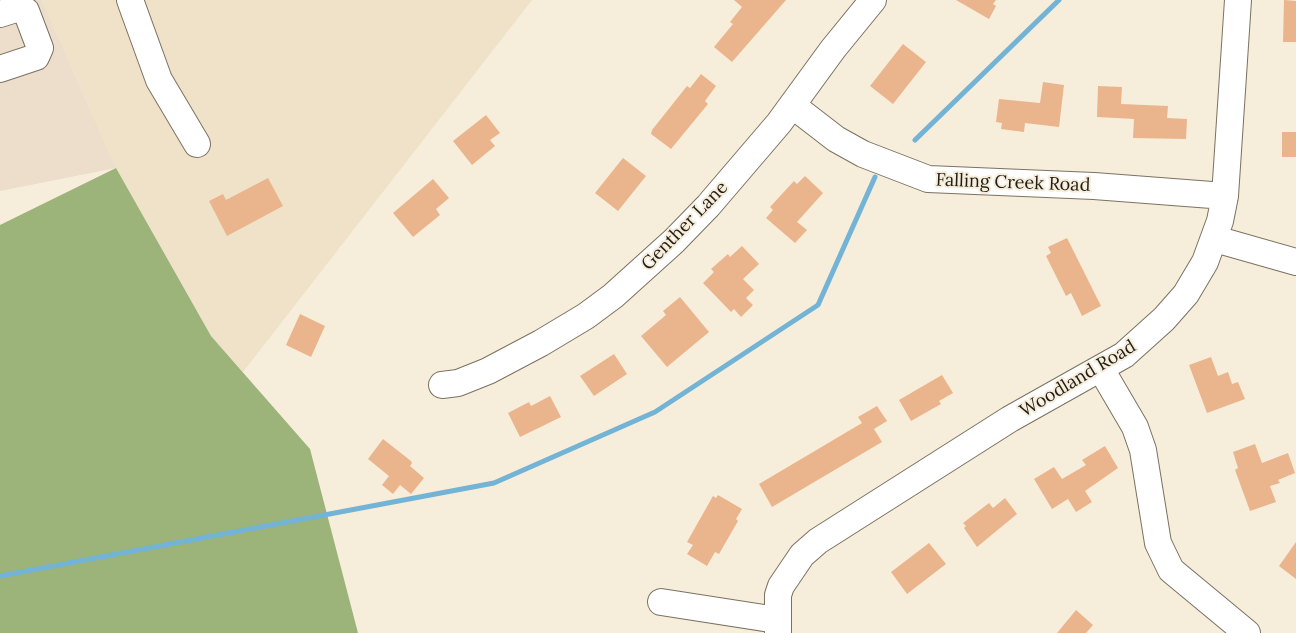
<!DOCTYPE html>
<style>
body{margin:0}
canvas{display:block;background:#f7eddb}
</style>
<canvas width="1296" height="633"></canvas>
<script>
const c = document.querySelector('canvas').getContext('2d');
c.lineJoin = 'round';
function fill(path, color) { c.fillStyle = color; c.fill(path, 'evenodd'); }
const shape = rows => new Path2D(rows.map(r => 'M' + r).join(''));
function trace(path, color, width, dash) { c.strokeStyle = color; c.lineWidth = width; c.lineCap = dash ? 'butt' : 'round'; c.setLineDash(dash || []); c.stroke(path); }
function write(font, color, halo, rows, align = 'center') {
  c.font = font + ' Lora,serif'; c.lineWidth = 4; c.setLineDash([]); c.textBaseline = 'middle'; c.strokeStyle = halo; c.fillStyle = color; for (const [text, x, y, turn = 0] of rows) {
    c.save(); c.translate(x, y); c.rotate((+turn || 0) * Math.PI / 180); c.textAlign = isNaN(turn) ? turn : align; if (halo) c.strokeText(text, 0, 0); c.fillText(text, 0, 0); c.restore();
  }
}
fill(shape([
 [0,0,42,0,116,168,0,191]
]), '#ecdecb');
fill(shape([
 [42,0,532,0,243,372,211,336,116,168]
]), '#efe2c8');
fill(shape([
 [116,168,211,336,310,449,358,633,0,633,0,225]
]), '#9cb37a');
trace(shape([
 [915,140,1059,0],
 [0,576,494,483,655,412,818,305,875,177]
]), '#73b4d6', 5);
fill(shape([
 [734,0,786,0,732,62,714,47,733,24,730,22,742,7],
 [956,0,996,0,993,4,996,6,989,19],
 [1284,0,1296,1,1296,42,1283,42],
 [903,44,926,62,893,104,870,86],
 [701,74,716,86,705,101,708,104,671,149,651,134,652,130,687,86,690,88],
 [1043,82,1064,85,1059,127,1025,123,1024,132,1001,129,1002,123,996,122,999,99,1040,103],
 [1098,86,1122,87,1121,104,1168,106,1167,118,1187,119,1186,139,1133,138,1134,119,1097,117],
 [486,115,500,133,490,140,495,146,472,165,453,141],
 [1282,132,1296,132,1296,157,1282,157],
 [623,158,646,176,618,211,595,193],
 [805,176,823,193,797,222,807,230,795,243,766,218,773,210,770,207,794,181,797,184],
 [268,178,283,206,227,236,209,201,223,194,226,200],
 [433,179,449,198,436,209,440,215,413,237,393,213],
 [1067,238,1101,306,1082,316,1071,293,1066,296,1046,256,1051,253,1048,247],
 [742,246,759,264,743,279,754,290,746,298,753,305,741,317,734,309,731,312,703,283,714,272,711,269,728,254,730,257],
 [680,297,709,332,667,367,641,336,666,315,663,311],
 [300,314,325,326,311,357,286,345],
 [614,354,627,374,594,396,580,376],
 [1211,357,1218,376,1228,372,1232,384,1238,382,1245,399,1207,413,1189,365],
 [942,375,953,393,939,401,941,404,911,421,899,400],
 [550,396,561,417,520,437,508,413,529,402,531,406],
 [877,406,887,421,874,429,882,442,772,507,759,484,862,423,858,417],
 [383,439,411,461,412,463,410,466,424,478,411,494,400,485,393,494,382,485,389,476,368,459],
 [1255,444,1262,463,1288,453,1295,473,1278,480,1280,483,1270,486,1276,502,1250,511,1235,470,1238,468,1233,452],
 [1105,446,1118,468,1085,491,1092,502,1076,512,1068,499,1052,509,1034,479,1054,467,1062,479,1086,465,1082,460],
 [718,495,742,509,736,519,738,521,719,554,715,552,707,566,687,554,693,545,687,542,713,496,716,498],
 [1005,498,1017,514,977,547,964,528,966,526,963,523,989,503,993,508],
 [1296,542,1296,579,1279,566],
 [929,543,946,564,907,594,891,572],
 [1076,610,1093,625,1086,633,1057,633]
]), '#eab58c');
const minor = shape([
 [130,0,159,80,197,144],
 [0,14,19,8,26,11,40,48,36,57,0,69],
 [792,105,836,139,863,154,928,179,1094,186,1225,196],
 [1215,239,1296,262],
 [1101,369,1135,427,1143,450,1158,543,1171,570,1247,633],
 [442,385,458,383,488,371,541,343,586,316,613,296,674,241,708,206,779,123,833,49,873,0],
 [661,602,777,620],
 [778,633,778,595,781,586,802,555,818,541,1010,419,1124,355,1164,319,1186,294,1205,262,1220,221,1225,196,1238,0]
]);
trace(minor, '#7b7262', 28);
trace(minor, '#fff', 26);
write('18px', '#201d16', '#f7eddb', [
 ["Falling Creek Road",1013,183,2],
 ["Genther Lane",685,226,-46],
 ["Woodland Road",1078,379,-31]
]);
</script>
